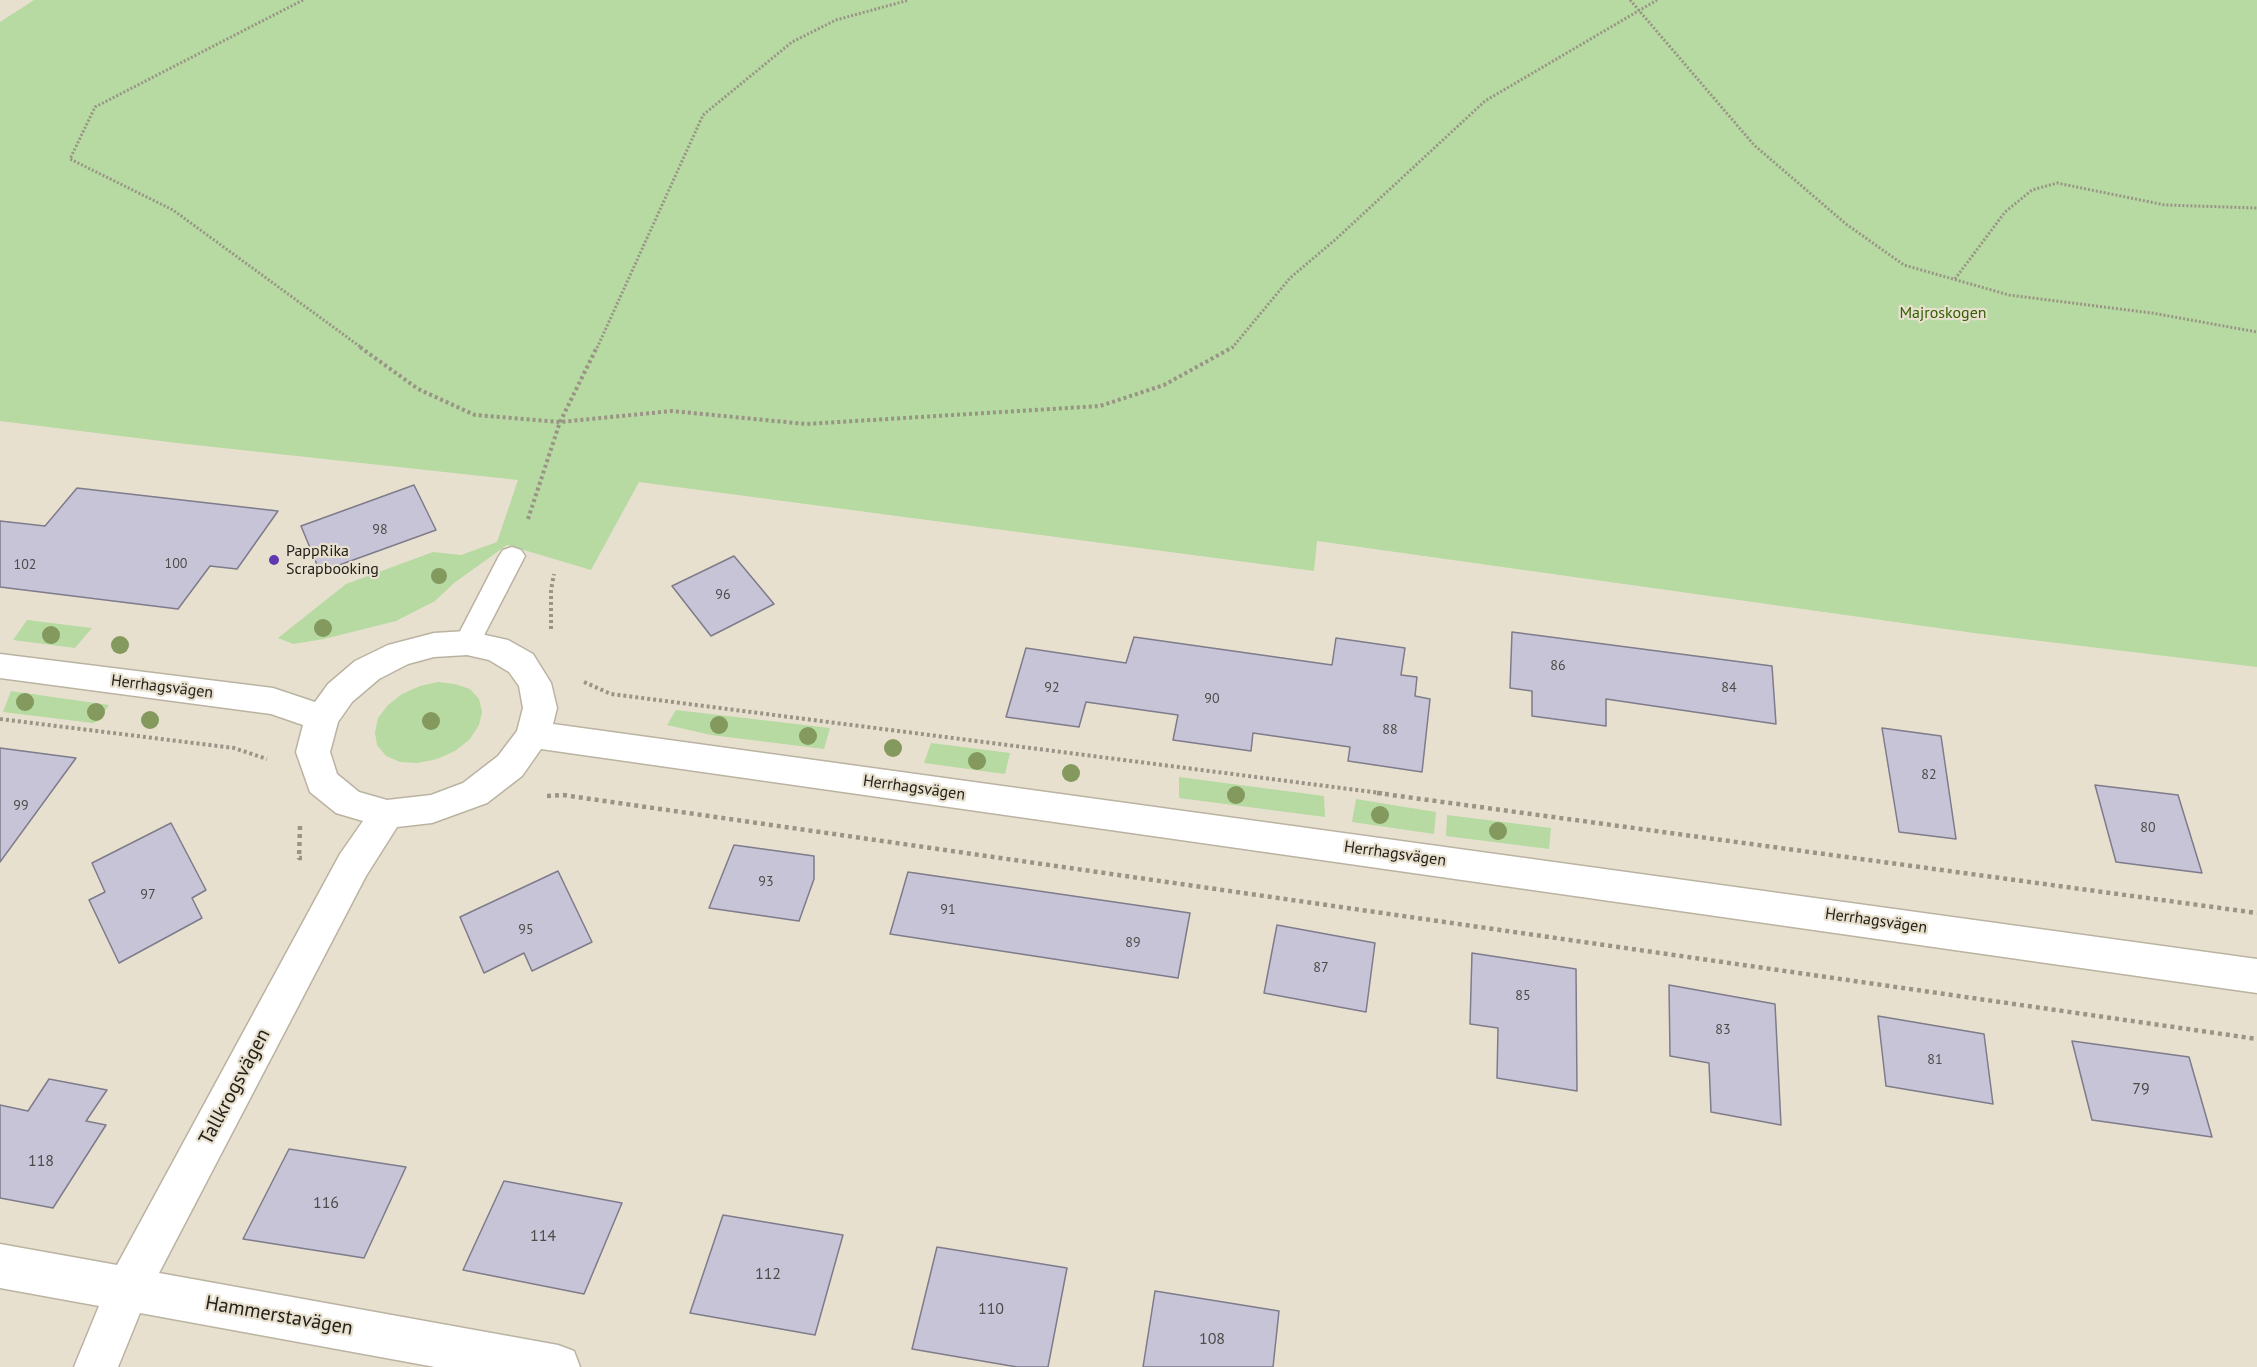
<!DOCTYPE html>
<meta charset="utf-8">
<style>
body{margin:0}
canvas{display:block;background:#e8e0cf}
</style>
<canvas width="2257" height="1367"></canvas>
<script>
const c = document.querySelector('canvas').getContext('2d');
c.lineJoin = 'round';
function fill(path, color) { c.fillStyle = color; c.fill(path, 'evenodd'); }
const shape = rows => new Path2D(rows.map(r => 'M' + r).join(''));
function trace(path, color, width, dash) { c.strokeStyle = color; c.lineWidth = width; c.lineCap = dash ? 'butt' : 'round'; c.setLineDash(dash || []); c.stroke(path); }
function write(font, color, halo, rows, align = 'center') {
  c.font = font + ' "PT Sans",sans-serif'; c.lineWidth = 4.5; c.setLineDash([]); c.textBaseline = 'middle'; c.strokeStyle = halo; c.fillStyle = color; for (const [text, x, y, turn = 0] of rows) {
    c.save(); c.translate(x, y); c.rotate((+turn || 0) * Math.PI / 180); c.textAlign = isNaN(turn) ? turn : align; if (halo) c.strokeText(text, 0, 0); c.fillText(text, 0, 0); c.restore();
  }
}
fill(shape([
 [34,0,2257,0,2257,667,1974,633,1317,541,1314,571,639,482,591,570,507,545,454,583,435,601,396,621,324,639,293,644,278,638,346,584,433,552,461,555,497,542,518,480,177,443,0,421,0,22],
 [27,620,92,628,75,648,13,640],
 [438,682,455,684,470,689,479,699,482,712,479,725,470,739,455,751,437,759,418,763,400,762,386,756,377,745,375,733,378,718,388,705,402,694,420,686],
 [11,691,109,705,98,721,93,723,3,712],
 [676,710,830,728,824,749,711,735,667,725],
 [931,743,1010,753,1005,774,924,763],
 [1179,777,1324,796,1325,817,1179,798],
 [1356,799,1436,812,1434,834,1352,822],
 [1447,815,1551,828,1549,849,1446,836]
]), '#b6daa1');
const building = shape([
 [414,485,436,530,320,572,301,526,414,485],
 [77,488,278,511,237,569,210,566,178,609,0,587,0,521,45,526,77,488],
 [734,556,774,604,711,636,672,586,734,556],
 [1512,632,1772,666,1776,724,1606,699,1606,726,1532,716,1532,691,1510,688,1512,632],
 [1134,637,1332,665,1336,638,1405,648,1401,675,1417,677,1415,696,1430,699,1422,772,1348,761,1350,747,1253,733,1251,751,1173,740,1178,715,1086,702,1079,727,1006,717,1026,648,1126,663,1134,637],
 [1882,728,1941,736,1956,839,1899,832,1882,728],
 [0,748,76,758,0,862,0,748],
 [2095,785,2178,795,2202,873,2116,862,2095,785],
 [171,823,206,890,192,898,202,918,119,963,89,900,105,892,92,863,171,823],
 [734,845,814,856,814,879,799,921,709,908,734,845],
 [558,871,592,942,532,971,524,953,484,973,460,917,558,871],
 [908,872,1190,913,1178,978,890,934,908,872],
 [1277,925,1375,943,1366,1012,1264,993,1277,925],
 [1472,953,1576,969,1577,1091,1497,1078,1498,1028,1470,1024,1472,953],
 [1669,985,1775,1004,1781,1125,1711,1112,1709,1063,1670,1056,1669,985],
 [1878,1016,1984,1034,1993,1104,1886,1086,1878,1016],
 [2072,1041,2189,1057,2212,1137,2092,1120,2072,1041],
 [49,1079,107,1090,86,1121,106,1125,53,1208,0,1198,0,1105,28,1111,49,1079],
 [289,1149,406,1167,364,1258,243,1239,289,1149],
 [504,1181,622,1203,584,1294,463,1270,504,1181],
 [723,1215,843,1235,815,1335,690,1313,723,1215],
 [937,1247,1067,1268,1048,1367,1017,1367,912,1349,937,1247],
 [1155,1291,1279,1311,1273,1367,1143,1367,1155,1291]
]);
fill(building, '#c7c4d7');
trace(building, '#7e7b8b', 1.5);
const service = shape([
 [512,547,521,550,525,556,480,643,476,650,467,653,458,650,454,643,499,556,503,550,512,547]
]);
const minor = shape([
 [467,631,508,640,533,654,551,683,557,708,553,724,2257,959,2257,993,541,749,522,776,487,803,432,823,397,827,366,876,159,1273,558,1345,574,1351,580,1367,435,1367,140,1313,118,1367,74,1367,99,1306,0,1288,0,1244,117,1265,340,854,363,821,336,813,310,792,296,752,303,725,271,714,0,678,0,654,273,688,315,702,328,684,355,661,388,645,434,633,467,631],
 [467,655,489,660,509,672,519,686,523,708,517,731,498,756,463,783,431,795,387,800,359,792,337,774,330,752,338,722,352,702,379,679,408,664,434,657,467,655]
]);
trace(service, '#bbb3a2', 3);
trace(minor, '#bbb3a2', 3);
trace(shape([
 [303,0,95,107,70,159,173,210,362,348],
 [1630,0,1754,145,1846,224,1904,265,2009,295,2152,313,2257,332],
 [1955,279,2005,212,2032,190,2057,183,2165,205,2257,208],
 [597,348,703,115,792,42,836,20,909,0],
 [1232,348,1290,278,1336,239,1485,101,1657,0]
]), '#9a9487', 3, [2, 2]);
trace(shape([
 [360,347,418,389,475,415,560,422,672,411,806,424,1100,406,1164,385,1233,347],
 [528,519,560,422,597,347],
 [551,629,551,590,554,574],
 [584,682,611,694,1388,794],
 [0,719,234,748,267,759]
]), '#9a9487', 4, [3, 3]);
trace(shape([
 [1377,793,2257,913],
 [547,796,563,795,2257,1039],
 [300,826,299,858,302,858]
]), '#9a9487', 4.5, [4, 4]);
fill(service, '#fff');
fill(minor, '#fff');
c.fillStyle = '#83995d';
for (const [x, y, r] of [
 [439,576,8],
 [323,628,9],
 [51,635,9],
 [120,645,9],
 [25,702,9],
 [96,712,9],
 [150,720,9],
 [431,721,9],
 [719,725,9],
 [808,736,9],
 [893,748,9],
 [977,761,9],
 [1071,773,9],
 [1236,795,9],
 [1380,815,9],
 [1498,831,9]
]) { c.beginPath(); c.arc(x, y, r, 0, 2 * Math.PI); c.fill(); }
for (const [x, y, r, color] of [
 [274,560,6,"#6138b0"]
]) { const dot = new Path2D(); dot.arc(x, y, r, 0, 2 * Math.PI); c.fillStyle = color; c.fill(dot); trace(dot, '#e8e0cf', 2); }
write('14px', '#4d4a49', null, [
 ["98",380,530],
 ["100",176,564],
 ["102",25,565],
 ["96",723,595],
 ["86",1558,666],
 ["92",1052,688],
 ["84",1729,688],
 ["90",1212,699],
 ["88",1390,730],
 ["82",1929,775],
 ["99",21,806],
 ["80",2148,828],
 ["93",766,882],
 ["97",148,895],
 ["91",948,910],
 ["95",526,930],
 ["89",1133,943],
 ["87",1321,968],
 ["85",1523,996],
 ["83",1723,1030],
 ["81",1935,1060]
]);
write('16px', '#315f00', '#e8e0cf', [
 ["Majroskogen",1943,313]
]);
write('16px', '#24211a', '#e8e0cf', [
 ["PappRika",286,551],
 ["Scrapbooking",286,569]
], 'left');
write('16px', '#24211a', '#e8e0cf', [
 ["Herrhagsvägen",162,687,7],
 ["Herrhagsvägen",914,788,8],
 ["Herrhagsvägen",1395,854,8],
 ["Herrhagsvägen",1876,921,8]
]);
write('16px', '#4d4a49', null, [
 ["79",2141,1089],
 ["118",41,1161],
 ["116",326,1203],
 ["114",543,1236],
 ["112",768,1274],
 ["110",991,1309],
 ["108",1212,1339]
]);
write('20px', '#24211a', '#e8e0cf', [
 ["Tallkrogsvägen",235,1087,-62],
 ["Hammerstavägen",279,1316,10]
]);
</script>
